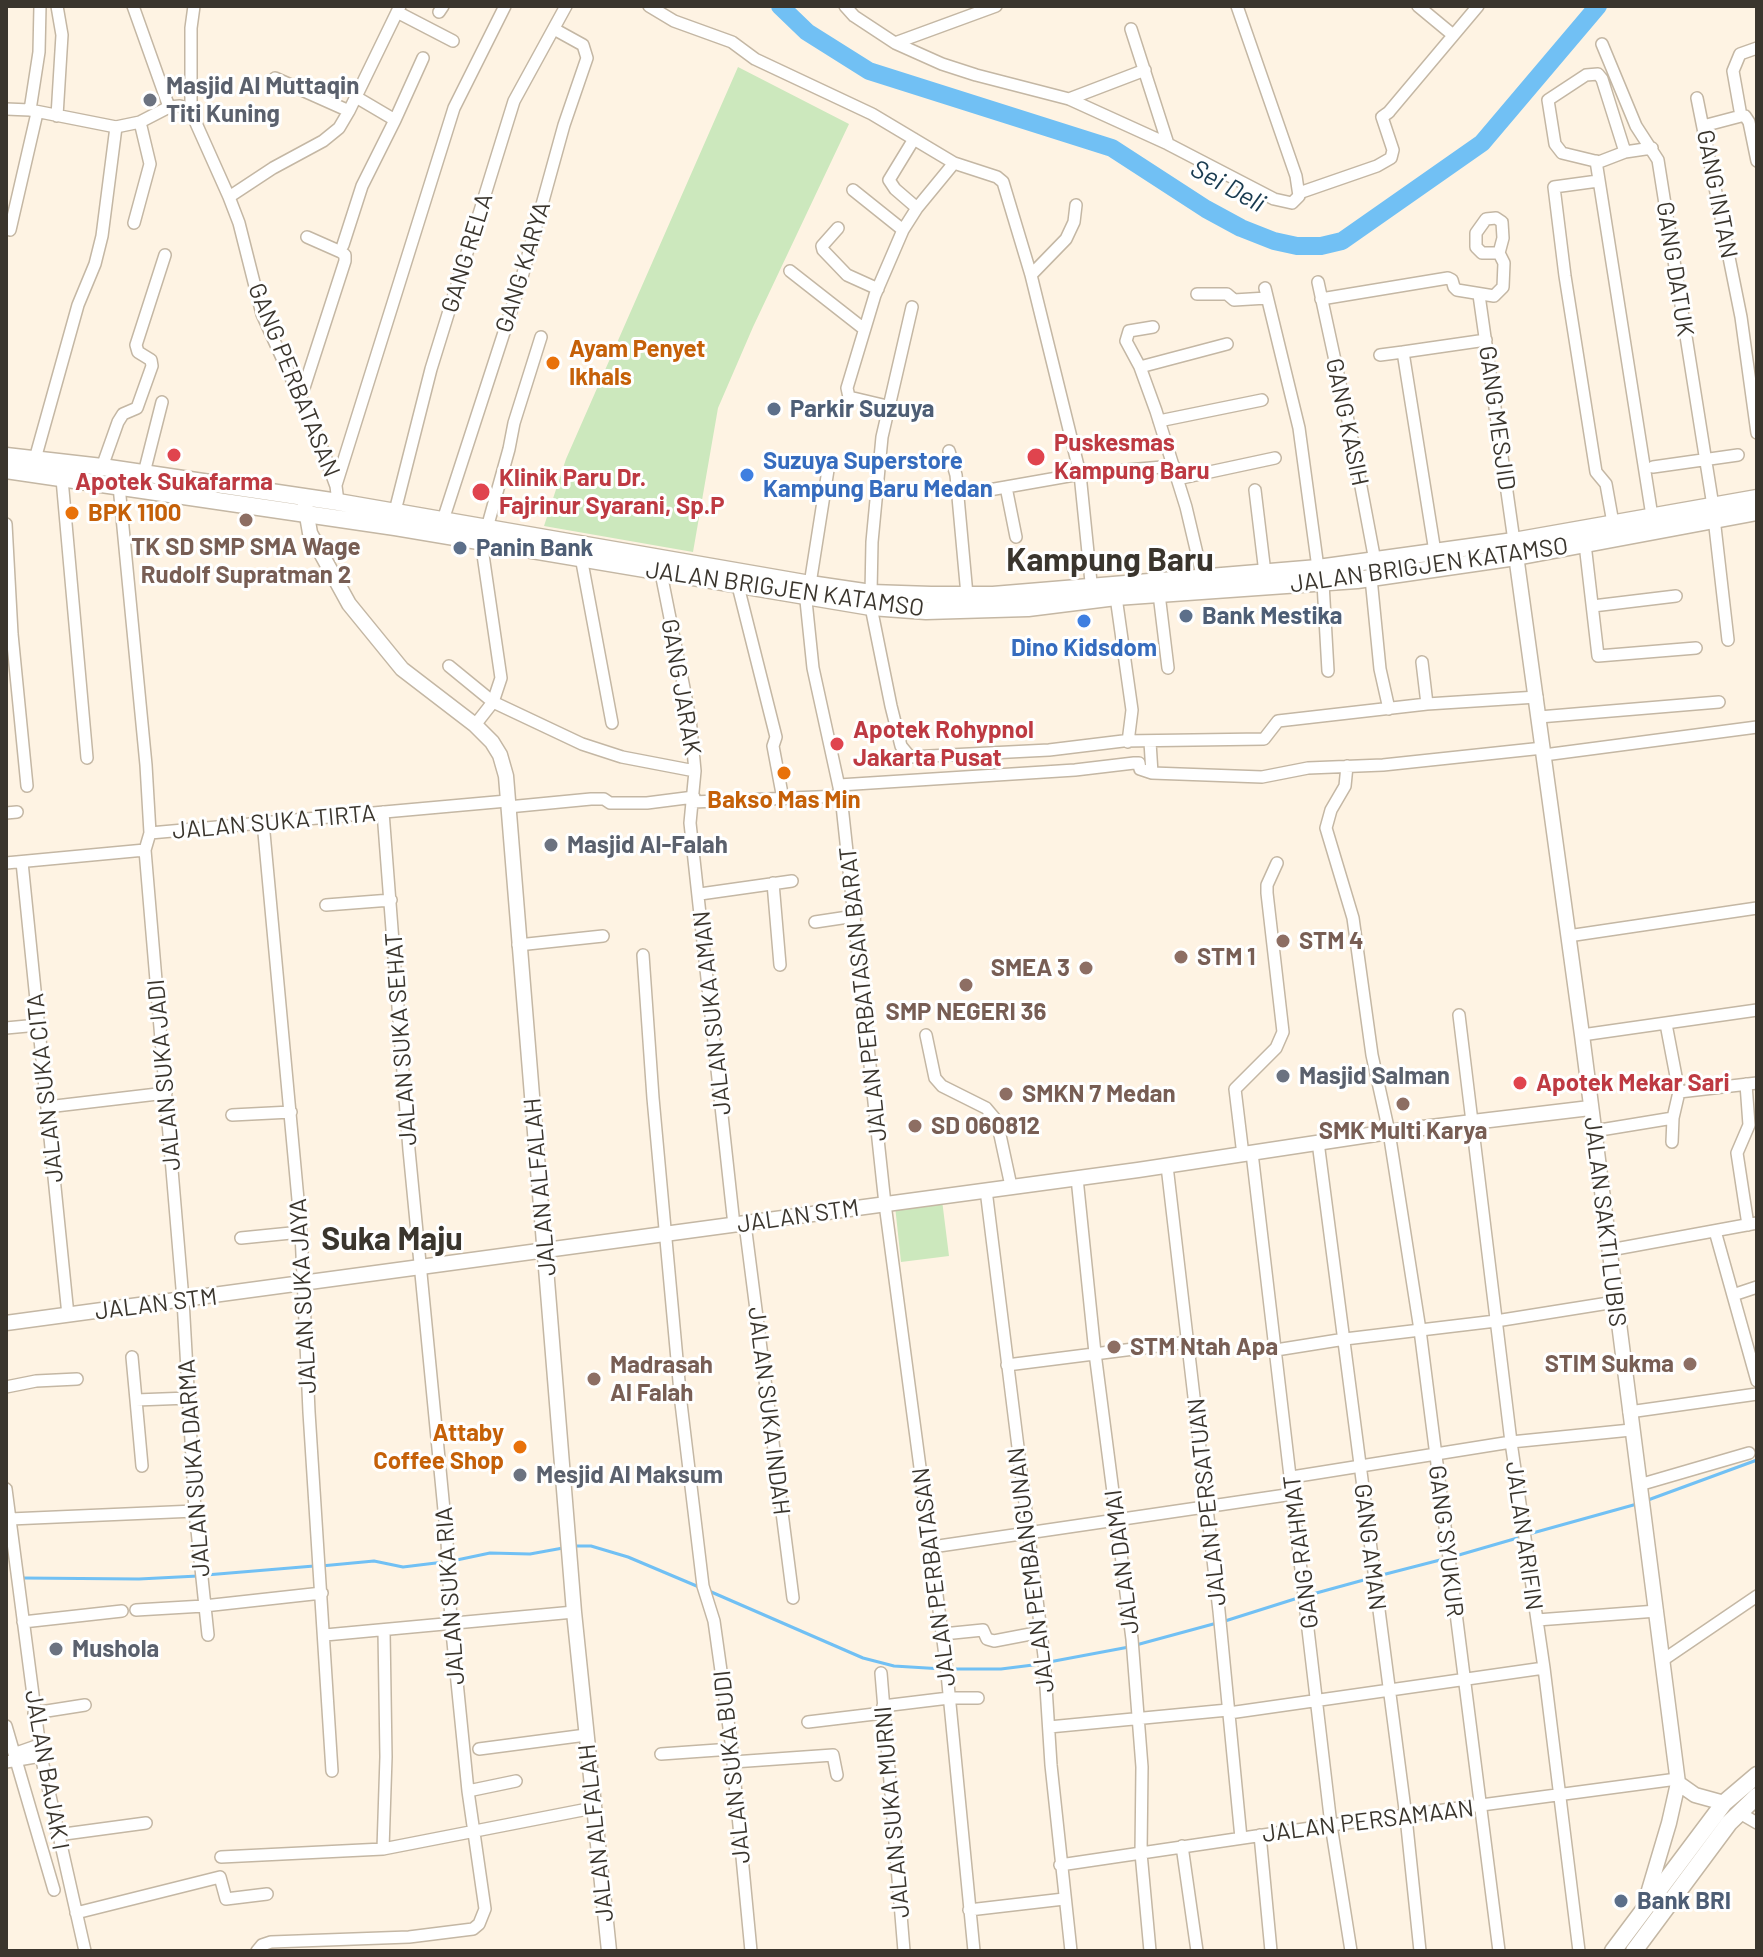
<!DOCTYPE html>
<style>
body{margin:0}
#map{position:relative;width:1763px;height:1957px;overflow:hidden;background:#fef3e3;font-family:Barlow,sans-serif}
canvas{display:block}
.frame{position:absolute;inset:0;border:8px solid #3a352d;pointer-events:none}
</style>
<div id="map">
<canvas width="1763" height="1957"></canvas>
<div class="frame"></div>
</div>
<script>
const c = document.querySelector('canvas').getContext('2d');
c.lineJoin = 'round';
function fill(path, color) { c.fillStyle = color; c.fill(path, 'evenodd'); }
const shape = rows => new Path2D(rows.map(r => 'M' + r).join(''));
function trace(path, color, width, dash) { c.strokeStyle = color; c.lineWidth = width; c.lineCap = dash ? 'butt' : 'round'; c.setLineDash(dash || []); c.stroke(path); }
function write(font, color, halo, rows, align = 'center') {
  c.font = font + ' Barlow,sans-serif'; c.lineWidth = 6; c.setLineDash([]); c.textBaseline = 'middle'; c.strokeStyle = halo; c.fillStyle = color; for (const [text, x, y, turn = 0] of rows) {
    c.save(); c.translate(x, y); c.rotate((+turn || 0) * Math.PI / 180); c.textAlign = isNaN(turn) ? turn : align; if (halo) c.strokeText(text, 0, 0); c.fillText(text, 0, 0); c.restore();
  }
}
fill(shape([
 [738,67,849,124,753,327,718,408,693,552,544,526,566,459],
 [942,1200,949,1256,901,1262,895,1206]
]), '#cce8bd');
trace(shape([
 [1648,1500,1757,1460],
 [1529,1534,1637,1504],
 [574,1546,591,1546,628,1557,699,1587],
 [1452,1557,1521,1537],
 [452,1561,490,1553,530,1554,563,1548],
 [321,1566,374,1561,403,1567,444,1562],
 [206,1575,314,1566],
 [1378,1576,1444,1559],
 [22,1578,139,1579,198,1576],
 [709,1591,863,1658,894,1666,943,1669],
 [1309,1595,1371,1578],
 [1225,1621,1301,1597],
 [1136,1645,1217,1623],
 [950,1669,1001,1669,1033,1665,1129,1647]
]), '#71c0f4', 3);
trace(shape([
 [780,6,807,32,869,71,1112,148,1206,209,1241,228,1274,241,1297,246,1321,246,1342,241,1482,143,1598,6]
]), '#71c0f4', 18);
const minor = shape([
 [57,6,62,35,57,116],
 [133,6,169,107,180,106,191,112,229,197,239,223,262,314,318,437,336,486,338,502],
 [649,6,674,21,732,42,755,59,872,114,954,163,997,177,1003,182,1031,275,1080,474,1092,592],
 [845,6,854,16,895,43,942,64,976,75,1069,99,1168,144,1274,199,1292,203,1299,196,1296,176,1237,6],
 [1418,6,1453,35],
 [397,12,453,41],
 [439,12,443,6],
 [1131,29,1168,144],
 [895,43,996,6],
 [1602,44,1636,126,1658,160,1713,506],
 [1757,48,1740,54,1733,71,1741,116,1745,116,1749,122,1757,161],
 [275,78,349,111],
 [1697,98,1741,317,1757,433],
 [1069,99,1145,70],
 [6,109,30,110,116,127,140,122,169,107],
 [30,110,39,52,40,6],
 [191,112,191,28,194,6],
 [1388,113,1478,6],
 [395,120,423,58],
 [1703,126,1741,116],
 [914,139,889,180,895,189,917,208],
 [1625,152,1602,79,1598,74,1586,75,1548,100,1555,144,1562,153,1599,162,1625,152,1652,148],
 [1596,161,1652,516],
 [1598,181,1554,187,1565,276,1596,472,1606,484,1613,523],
 [853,190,903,230],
 [1299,193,1377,166,1391,158,1393,150,1382,117,1389,112],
 [229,197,273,168,323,141,339,128,349,111,400,6],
 [134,223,150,164,140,122],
 [838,228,822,246,823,250,847,275,878,289],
 [10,230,37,113],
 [343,245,362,186,395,120,356,97],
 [790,271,864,329],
 [1031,275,1066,239,1074,222,1076,205],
 [1318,282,1352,439,1375,561],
 [1265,288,1299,428,1318,568],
 [1197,294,1227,294,1234,300,1267,298],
 [1479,295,1514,541],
 [1321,299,1448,278,1452,280,1454,287,1457,290,1494,296,1503,287,1504,263,1499,253,1482,253,1476,247,1476,233,1486,219,1496,218,1502,222,1503,238,1499,253],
 [1153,327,1129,331,1126,341,1140,367,1156,411,1186,507,1203,579],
 [1380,355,1403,352],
 [1140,367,1227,344],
 [301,397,345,261,345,255,341,252,307,237],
 [887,406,849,397,847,388,875,295,903,230,917,208,954,163],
 [1159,421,1262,400],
 [949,451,956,475,967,595],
 [35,459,78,305,95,264,102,236,116,127],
 [102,467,118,422,123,414,137,408,152,366,151,360,138,352,136,345,165,255],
 [1653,467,1738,455],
 [144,473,162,402],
 [62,479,87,758],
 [1177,479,1275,458],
 [336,485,454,108,505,6],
 [119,486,146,765,150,833,145,850,183,1300,195,1511,208,1635],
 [1006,487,1016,537],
 [989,490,1080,474,1174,466],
 [1255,490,1265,573],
 [395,511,431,369,514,101,566,6],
 [1714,518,1728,640],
 [443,520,522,277,564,125,587,58,583,45,554,29],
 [6,524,12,634,27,786],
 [487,528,509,449,514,423,541,337],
 [1585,544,1598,656,1696,648],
 [1435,552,1403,352,1486,340],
 [581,557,612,723],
 [661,573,690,718,695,771,690,823,734,1225],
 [1371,578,1380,669,1389,709],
 [1323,583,1328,671],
 [810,584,828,470],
 [738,586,776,737,773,746,783,799],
 [805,591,813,668,841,796,885,1204,946,1663,974,1951],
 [871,593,872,542,882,437,912,307],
 [1159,594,1168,668],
 [1116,597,1132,710,1128,742],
 [1593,606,1676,596],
 [871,607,891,706,901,746,910,757,1049,750,1123,741,1264,739,1278,721,1427,704,1537,697],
 [1422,662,1427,704],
 [449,666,493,702,582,744,622,757,695,771],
 [1539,717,1719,702],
 [475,725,493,702,501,678,481,541],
 [1150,742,1152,773],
 [1544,755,1757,727],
 [1347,766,1345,786,1331,810,1326,828,1353,918,1372,1055,1389,1132,1420,1330,1499,1951],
 [839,785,1075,770,1134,763,1139,763,1140,769,1152,773,1262,777,1308,768,1383,765,1543,748],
 [693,802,841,796],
 [508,807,591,799,604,799,610,803,647,803,694,797],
 [6,813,17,812],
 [263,822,301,1232,309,1412,332,1771],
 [150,833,507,801],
 [22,862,68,1315],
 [6,863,145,850],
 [773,883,780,965],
 [700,894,792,881],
 [326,905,391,900],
 [815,922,855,916],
 [1568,936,1757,908],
 [518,945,603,936],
 [643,955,653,1098,681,1403,703,1586,714,1621,731,1742,751,1951],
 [1459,1015,1511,1442,1544,1668,1579,1951],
 [1666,1024,1679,1092,1673,1118,1672,1142],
 [6,1028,38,1025],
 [926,1035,935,1078,942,1086,986,1108,997,1121,1011,1186],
 [1582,1035,1757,1010],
 [1746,1084,1749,1125,1737,1153,1748,1225],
 [1679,1092,1757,1083],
 [47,1107,166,1093],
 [232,1115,291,1112],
 [1594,1131,1673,1118],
 [1318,1142,1406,1817,1420,1951],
 [1252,1153,1331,1825,1351,1951],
 [1243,1155,1235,1089,1276,1048,1283,1032,1267,893,1267,885,1277,863],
 [1167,1166,1219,1611,1241,1838],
 [1077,1178,1095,1353,1132,1639,1142,1767,1141,1853,1150,1951],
 [986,1190,1044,1656,1051,1765,1071,1951],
 [745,1224,793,1598],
 [1715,1231,1757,1381],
 [241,1238,301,1232],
 [1610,1250,1757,1223],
 [1733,1295,1757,1287],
 [1276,1350,1345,1339,1496,1321,1615,1302],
 [132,1357,136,1400],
 [1007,1365,1189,1342],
 [6,1387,36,1381,77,1379],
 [1629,1412,1757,1394],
 [142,1466,136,1400,189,1398],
 [1292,1477,1511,1442,1631,1430],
 [1639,1485,1749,1453],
 [6,1489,41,1756,85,1951],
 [10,1519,195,1511],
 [932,1547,1293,1494],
 [136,1610,204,1606,322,1593],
 [1537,1620,1657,1611],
 [23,1622,122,1611],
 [384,1631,386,1757,383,1849,593,1808],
 [943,1634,983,1630,987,1639,994,1641,1041,1632],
 [325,1635,574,1612],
 [1663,1660,1757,1596],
 [881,1673,904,1951],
 [883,1706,949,1698,978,1698],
 [34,1713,85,1705],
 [1229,1713,1544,1668],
 [808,1722,883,1713],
 [6,1726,54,1890],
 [1049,1727,1228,1710],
 [479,1749,586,1735],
 [661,1754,732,1749],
 [15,1759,19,1752,39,1745],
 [6,1762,41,1756],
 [733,1762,833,1755,837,1775],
 [468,1791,516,1781],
 [1738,1812,1757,1823],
 [57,1835,146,1823],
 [1260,1835,1271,1951],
 [1182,1846,1197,1951],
 [221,1857,383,1849],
 [1060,1865,1331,1825,1677,1779],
 [969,1910,1064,1899],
 [76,1913,220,1877,226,1899,267,1894],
 [257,1951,262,1945,271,1942,409,1937,473,1929,479,1924,485,1909,468,1791,451,1622,447,1541,409,1150,383,812]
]);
const tertiary = shape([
 [305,504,310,533,349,604,402,669,475,725,492,742,500,755,506,776,574,1612,609,1951],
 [1515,548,1582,1035,1678,1783,1669,1823,1644,1907],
 [6,1323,1138,1170,1389,1132,1590,1108],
 [1678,1783,1695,1795,1724,1803]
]);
const primary = shape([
 [6,456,102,467,338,502,810,584,871,593,931,595,993,595,1318,568,1514,541,1757,498],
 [6,470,395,527,871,607,926,611,1028,608,1116,597,1357,580,1516,557,1757,512],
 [1613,1951,1724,1803,1757,1775],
 [1634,1951,1729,1823,1757,1796]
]);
trace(minor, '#c4b7a4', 14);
trace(tertiary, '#c4b7a4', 17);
trace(primary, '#c4b7a4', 19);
trace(minor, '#fff', 11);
trace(tertiary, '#fff', 14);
trace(primary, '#fff', 16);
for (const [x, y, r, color] of [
 [150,100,8,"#6b7280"],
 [553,363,8,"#e8710a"],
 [774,409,8,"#5c6f8a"],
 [174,455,8,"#e0444e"],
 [1036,457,10,"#e0444e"],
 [747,475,8,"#3f7fe0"],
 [481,492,10,"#e0444e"],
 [72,513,8,"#e8710a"],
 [246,520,8,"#8d6e63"],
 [460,548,8,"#5c6f8a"],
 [1186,616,8,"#5c6f8a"],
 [1084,621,8,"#3f7fe0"],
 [837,744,8,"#e0444e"],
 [784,773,8,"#e8710a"],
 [551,845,8,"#6b7280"],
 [1283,941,8,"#8d6e63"],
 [1181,957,8,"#8d6e63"],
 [1086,968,8,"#8d6e63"],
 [966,985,8,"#8d6e63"],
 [1283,1076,8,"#6b7280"],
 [1520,1083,8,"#e0444e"],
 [1006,1094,8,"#8d6e63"],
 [1403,1104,8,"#8d6e63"],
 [915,1126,8,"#8d6e63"],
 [1114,1347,8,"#8d6e63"],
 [1690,1364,8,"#8d6e63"],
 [594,1379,8,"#8d6e63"],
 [520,1447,8,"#e8710a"],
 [520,1475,8,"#6b7280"],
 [56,1649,8,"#6b7280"],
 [1621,1901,8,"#5c6f8a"]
]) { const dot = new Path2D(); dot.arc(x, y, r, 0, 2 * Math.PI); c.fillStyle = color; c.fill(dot); trace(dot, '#fff', 3); }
write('bold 24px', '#5b616d', '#fff', [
 ["Masjid Al Muttaqin",166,86],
 ["Titi Kuning",166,114],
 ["Masjid Al-Falah",567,845],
 ["Masjid Salman",1299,1076],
 ["Mesjid Al Maksum",536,1475],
 ["Mushola",72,1649]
], 'left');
write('24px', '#3a352d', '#fff', [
 ["GANG INTAN",1717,194,79],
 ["GANG RELA",467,253,-73],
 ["GANG KARYA",523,267,-73],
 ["GANG DATUK",1675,269,81],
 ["GANG PERBATASAN",294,380,68],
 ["GANG MESJID",1497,418,82],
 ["GANG KASIH",1347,422,78],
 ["JALAN BRIGJEN KATAMSO",1429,565,-8],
 ["JALAN BRIGJEN KATAMSO",785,589,8],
 ["GANG JARAK",681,687,80],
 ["JALAN SUKA TIRTA",274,822,-5],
 ["JALAN PERBATASAN BARAT",863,994,-96],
 ["JALAN SUKA AMAN",712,1013,-96],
 ["JALAN SUKA SEHAT",401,1039,-94],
 ["JALAN SUKA JADI",164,1075,-95],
 ["JALAN SUKA CITA",45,1088,-96],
 ["JALAN ALFALAH",540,1187,-95],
 ["JALAN STM",798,1216,-8],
 ["JALAN SAKTI LUBIS",1605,1222,83],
 ["JALAN SUKA JAYA",303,1296,-93],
 ["JALAN STM",156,1304,-7],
 ["JALAN SUKA INDAH",769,1411,83],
 ["JALAN SUKA DARMA",194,1468,-94],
 ["JALAN PERSATUAN",1207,1502,-96],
 ["JALAN ARIFIN",1524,1536,82],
 ["GANG SYUKUR",1446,1541,83],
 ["GANG AMAN",1370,1547,83],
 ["GANG RAHMAT",1301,1552,-97],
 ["JALAN DAMAI",1122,1562,-97],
 ["JALAN PEMBANGUNAN",1031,1570,-97],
 ["JALAN PERBATASAN",934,1577,-97],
 ["JALAN SUKA RIA",450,1596,-94],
 ["JALAN SUKA BUDI",732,1767,-96],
 ["JALAN BAJAK I",47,1770,80],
 ["JALAN SUKA MURNI",892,1812,-95],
 ["JALAN PERSAMAAN",1368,1821,-7],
 ["JALAN ALFALAH",596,1833,-96]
]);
write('bold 24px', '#c56008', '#fff', [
 ["Ayam Penyet",569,349],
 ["Ikhals",569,377],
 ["BPK 1100",88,513],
 ["Bakso Mas Min",784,800,"center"],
 ["Attaby",504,1433,"right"],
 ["Coffee Shop",504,1461,"right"]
], 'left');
write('bold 24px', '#4e5e75', '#fff', [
 ["Parkir Suzuya",790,409],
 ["Panin Bank",476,548],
 ["Bank Mestika",1202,616],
 ["Bank BRI",1637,1901]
], 'left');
write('bold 24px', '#be3a42', '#fff', [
 ["Puskesmas",1054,443],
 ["Kampung Baru",1054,471],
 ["Klinik Paru Dr.",499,478],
 ["Fajrinur Syarani, Sp.P",499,506],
 ["Apotek Sukafarma",174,482,"center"],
 ["Apotek Rohypnol",853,730],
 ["Jakarta Pusat",853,758],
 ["Apotek Mekar Sari",1536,1083]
], 'left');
write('bold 24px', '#366cbe', '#fff', [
 ["Suzuya Superstore",763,461],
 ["Kampung Baru Medan",763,489],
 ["Dino Kidsdom",1084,648,"center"]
], 'left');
write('bold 24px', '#785e54', '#fff', [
 ["TK SD SMP SMA Wage",246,547,"center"],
 ["Rudolf Supratman 2",246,575,"center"],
 ["STM 4",1299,941],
 ["STM 1",1197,957],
 ["SMEA 3",1070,968,"right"],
 ["SMP NEGERI 36",966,1012,"center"],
 ["SMKN 7 Medan",1022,1094],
 ["SD 060812",931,1126],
 ["SMK Multi Karya",1403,1131,"center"],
 ["STM Ntah Apa",1130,1347],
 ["STIM Sukma",1674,1364,"right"],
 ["Madrasah",610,1365],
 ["Al Falah",610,1393]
], 'left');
write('italic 26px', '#183a4f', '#fff', [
 ["Sei Deli",1228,186,29]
]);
write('bold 32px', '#3a352d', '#fff', [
 ["Kampung Baru",1110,560],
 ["Suka Maju",392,1239]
]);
</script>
